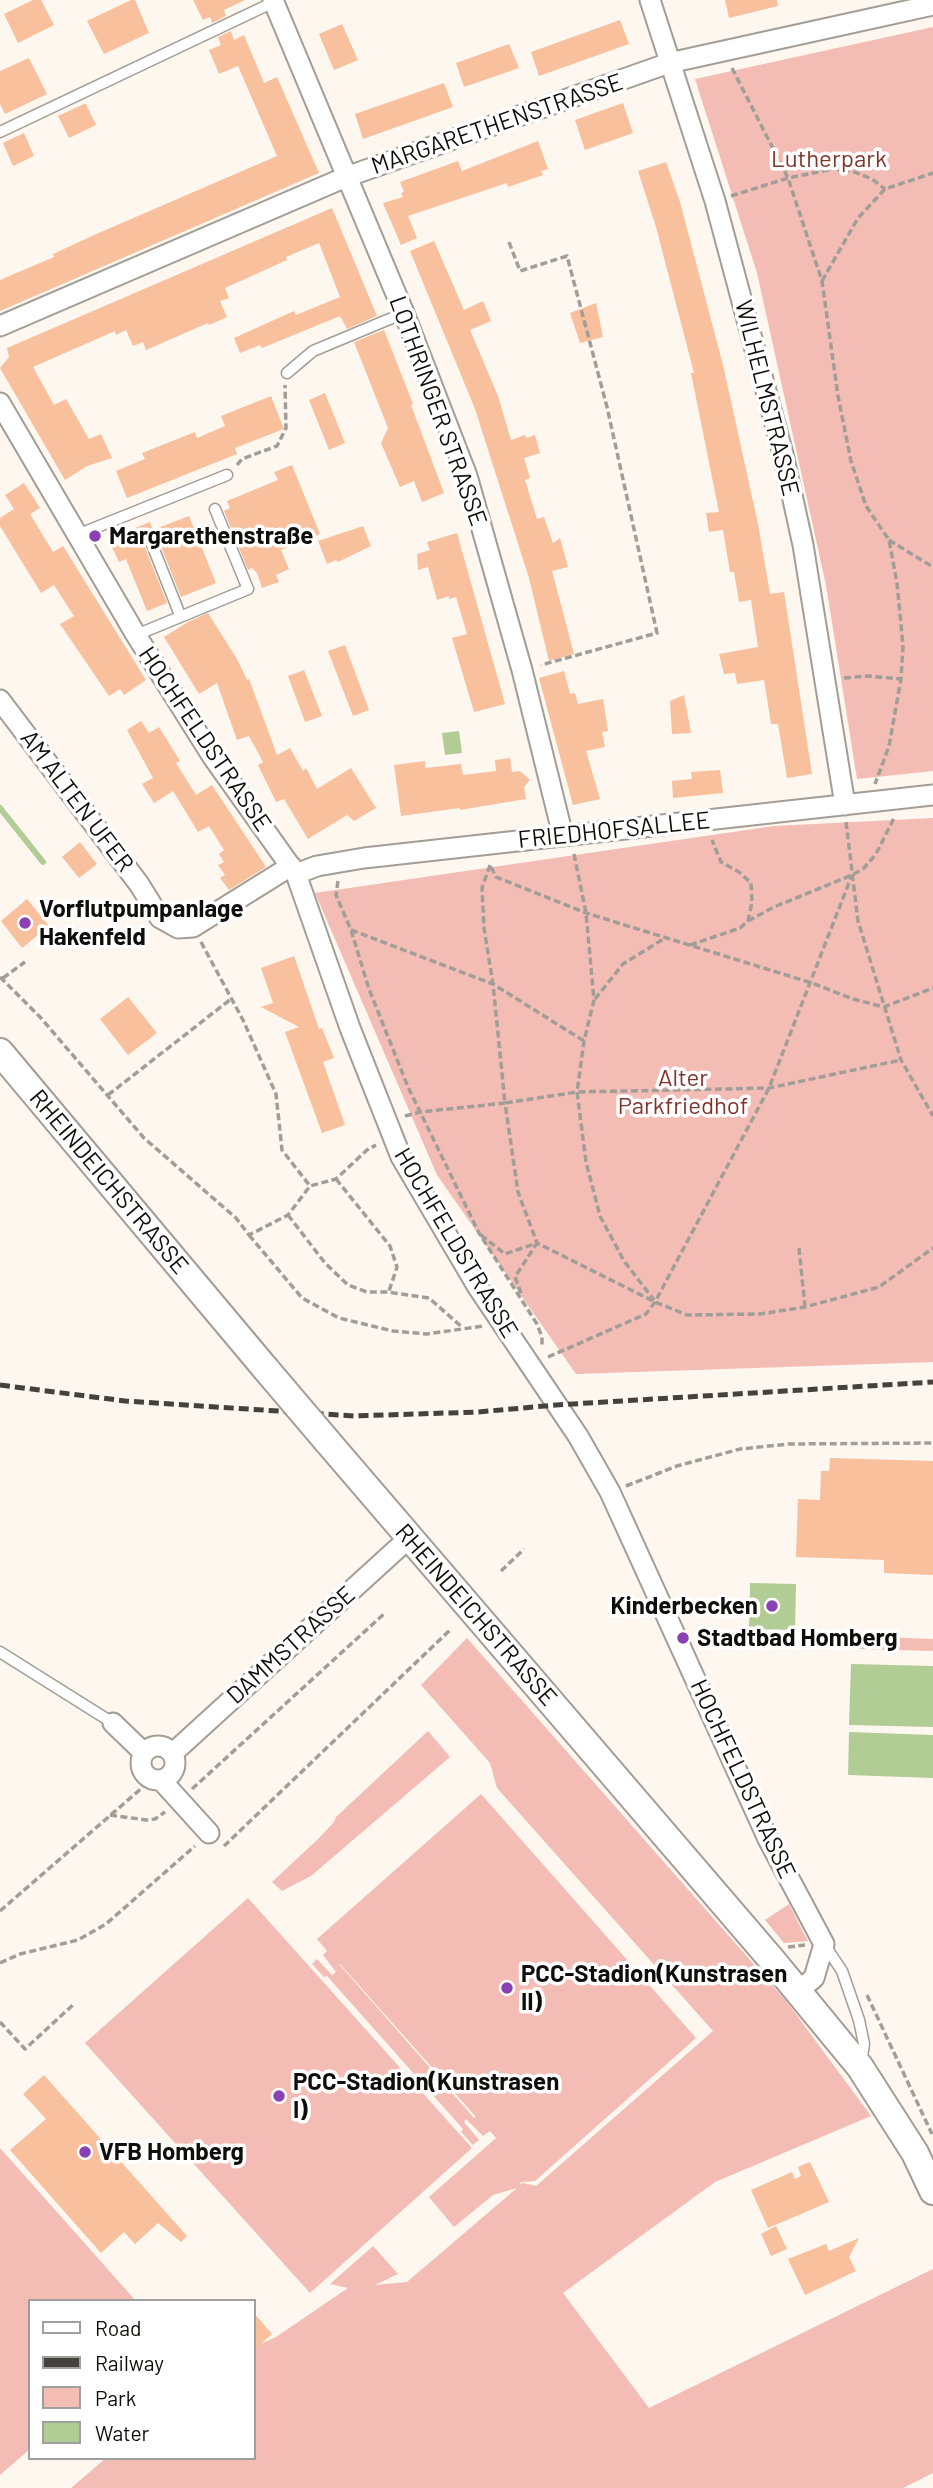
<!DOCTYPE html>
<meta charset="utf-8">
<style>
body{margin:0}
#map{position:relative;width:933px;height:2488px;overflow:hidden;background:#fdf7ef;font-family:Barlow,sans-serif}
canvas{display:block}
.legend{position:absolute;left:28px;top:2299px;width:228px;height:161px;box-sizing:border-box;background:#fff;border:2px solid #9f9f9e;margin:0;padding:9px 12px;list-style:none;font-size:21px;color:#100e0c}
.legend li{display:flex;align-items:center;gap:14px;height:35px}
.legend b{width:35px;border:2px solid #9f9f9e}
</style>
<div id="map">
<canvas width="933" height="2488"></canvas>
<ul class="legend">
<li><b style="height:9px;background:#fff"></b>Road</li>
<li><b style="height:9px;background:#45423e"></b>Railway</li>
<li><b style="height:19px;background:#f3bdb5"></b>Park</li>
<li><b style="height:19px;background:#b1cc95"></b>Water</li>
</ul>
</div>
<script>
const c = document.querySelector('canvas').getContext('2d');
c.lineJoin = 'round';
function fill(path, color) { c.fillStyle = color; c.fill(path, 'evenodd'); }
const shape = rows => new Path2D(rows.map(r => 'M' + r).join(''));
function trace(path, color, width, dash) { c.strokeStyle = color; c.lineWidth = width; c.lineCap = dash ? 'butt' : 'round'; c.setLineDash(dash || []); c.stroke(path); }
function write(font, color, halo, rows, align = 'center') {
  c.font = font + ' Barlow,sans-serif'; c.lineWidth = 7; c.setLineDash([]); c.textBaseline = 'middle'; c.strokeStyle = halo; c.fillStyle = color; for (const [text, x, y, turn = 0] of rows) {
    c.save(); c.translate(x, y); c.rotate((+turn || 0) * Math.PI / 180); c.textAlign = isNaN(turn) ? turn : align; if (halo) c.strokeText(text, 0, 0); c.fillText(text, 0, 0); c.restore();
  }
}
fill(shape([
 [933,27,933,771,857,779,826,585,757,273,695,79],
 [933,818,933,1362,576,1374,437,1175,315,893,774,826],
 [859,1636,933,1639,933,1651,859,1649],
 [467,1638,787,2002,871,2116,715,2182,563,2293,649,2408,933,2269,933,2473,903,2488,71,2488,106,2458,254,2458,254,2347,276,2337,348,2288,330,2284,373,2246,398,2274,375,2285,407,2282,517,2188,493,2195,454,2227,429,2197,496,2138,490,2131,483,2136,466,2119,464,2122,479,2140,473,2145,461,2132,463,2129,327,1976,324,1977,312,1964,317,1959,332,1975,336,1972,323,1955,327,1951,317,1939,481,1794,696,2038,535,2181,521,2182,520,2185,523,2183,536,2186,713,2031,497,1788,490,1763,421,1685],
 [339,1964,340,1964,476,2117,474,2118],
 [428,1731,450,1757,311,1876,282,1891,272,1882,318,1839,334,1822,336,1817],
 [248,1898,472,2148,310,2293,85,2043],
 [789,1904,802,1930,808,1941,784,1943,765,1920],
 [0,2148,136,2301,30,2301,30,2449,0,2475]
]), '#f3bdb5');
fill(shape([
 [459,731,462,753,445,755,442,733],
 [750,1583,796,1584,795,1630,749,1629],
 [851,1664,933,1666,933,1727,849,1725],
 [849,1732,933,1735,933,1778,848,1775]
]), '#b1cc95');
trace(shape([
 [0,808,43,862]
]), '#b1cc95', 6);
fill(shape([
 [33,0,41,0,54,25,18,43,4,14],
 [131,0,135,0,149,33,104,54,87,21],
 [193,0,245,0,224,10,226,16,212,23,210,17,203,20],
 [725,0,777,0,778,6,729,18],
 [620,20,629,44,539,76,531,52],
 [342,24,358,60,334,70,319,34],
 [231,31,234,40,244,35,264,83,277,77,319,173,0,311,0,280,54,257,53,254,94,235,277,156,238,66,219,74,209,50,221,45,218,37],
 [509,44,519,68,464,87,456,63],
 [29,58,47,94,5,114,0,104,0,71],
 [444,83,453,107,363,139,355,114],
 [623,103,633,133,585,150,575,120],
 [84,104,86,104,96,125,69,138,58,116],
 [24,133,34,156,13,166,3,143],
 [538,141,548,169,541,171,543,175,508,187,507,183,408,216,417,238,401,245,383,203,403,197,401,193,404,192,400,182,458,161,462,171],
 [666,162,680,202,723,365,758,524,770,594,784,592,812,774,787,778,778,724,771,724,764,680,737,684,735,673,724,674,719,654,758,647,751,600,739,602,734,572,730,572,723,530,709,532,706,513,719,512,691,373,694,373,656,227,638,171],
 [332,208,377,316,347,329,340,316,262,348,260,345,240,353,234,338,294,311,296,315,340,297,319,243,286,257,287,260,225,288,229,298,220,301,227,317,209,325,208,323,146,350,143,342,133,346,126,330,116,335,115,331,33,367,54,405,66,399,89,439,101,434,112,458,87,466,65,480,0,368,9,357,7,348],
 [434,241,464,310,483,301,491,321,470,330,498,396,511,440,525,435,526,438,535,435,540,453,524,458,530,478,525,480,537,519,544,517,553,543,560,538,568,567,552,571,574,654,549,661,529,578,475,409,410,251],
 [596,303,603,337,580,343,570,313],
 [384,330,413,404,411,405,444,493,422,502,414,481,400,487,381,443,388,428,354,342],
 [325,393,345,443,329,450,309,400],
 [271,396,284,429,235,448,237,454,127,498,116,471,145,459,142,453,195,432,197,438,225,426,221,416],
 [292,465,320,534,281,550,289,569,276,575,279,582,262,588,257,573,252,568,248,570,224,511,230,508,227,501,278,480,274,472],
 [24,483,40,508,30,514,53,552,63,546,146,680,124,695,120,689,109,696,60,624,74,616,54,585,41,593,0,526,0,518,14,509,5,495],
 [189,516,216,583,181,597,156,534,151,530,146,530,142,535,142,540,167,603,147,611,126,559,119,562,112,547,126,541,123,533,150,522,153,530],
 [363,526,371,546,338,562,336,560,327,564,318,541],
 [457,533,505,704,474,712,452,638,467,634,456,597,449,599,449,596,437,600,428,567,418,570,417,554,430,550,427,542],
 [208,613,237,659,247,680,249,679,277,755,290,748,303,771,306,768,317,789,351,768,376,808,354,821,347,815,308,839,284,799,276,802,258,765,263,762,249,736,237,740,217,683,199,694,164,637,188,622],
 [345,645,369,710,353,716,328,651],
 [304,670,322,716,305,722,288,676],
 [564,671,570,694,575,693,578,704,603,699,608,731,602,732,605,747,586,751,600,799,573,805,539,678],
 [684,695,691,733,672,734,670,701],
 [141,721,149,733,159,727,180,761,176,763,196,795,212,785,266,867,229,890,220,878,225,875,218,865,224,862,219,854,224,850,209,826,198,832,173,791,154,803,142,784,153,778,127,730],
 [510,758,512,772,520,771,530,780,524,787,526,799,460,810,460,808,401,816,394,765,425,761,425,768,461,764,463,775,496,771,495,760],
 [720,770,723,793,673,798,672,781,692,779,691,772],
 [80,842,97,864,79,878,62,857],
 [27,899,49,926,22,948,1,921],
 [294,956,319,1029,322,1028,334,1058,323,1062,345,1125,322,1133,285,1032,299,1027,261,1007,273,1003,261,968],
 [128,997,157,1033,128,1055,100,1019],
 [830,1458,933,1461,933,1575,884,1573,884,1560,796,1557,798,1499,820,1500,821,1471,829,1471],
 [44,2075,187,2236,181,2242,158,2223,135,2244,124,2232,101,2253,10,2150,46,2119,23,2094],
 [810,2162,829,2202,768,2228,751,2190,792,2172,795,2179,801,2176,798,2167],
 [776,2226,787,2249,771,2256,761,2234],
 [859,2238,849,2257,856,2271,805,2295,788,2259,826,2244,829,2251],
 [254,2313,272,2334,254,2350]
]), '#f8c09d');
const lane = shape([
 [0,132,274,2],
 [287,373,313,351,404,313],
 [77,535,227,475],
 [149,537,180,615],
 [136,635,248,589,215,509],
 [0,1652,113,1723],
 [824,1944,842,1971,859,2020,864,2044,861,2063]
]);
const street = shape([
 [273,0,404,313,467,476,522,670,563,836],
 [650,0,715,201,783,454,803,545,845,805],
 [0,326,346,177,669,63,933,5],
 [0,403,136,635,212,756,296,874,350,1028,401,1157,477,1286,578,1436,610,1492,768,1839,824,1944,814,1978,798,1991],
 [0,700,139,884,160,918,178,928,193,927,291,866],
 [296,874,317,866,364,858,933,795],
 [113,1723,144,1753],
 '141 1763a17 17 0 1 1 34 0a17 17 0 1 1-34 0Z',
 [173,1753,409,1538],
 [161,1780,209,1833]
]);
const secondary = shape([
 [0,1052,265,1368],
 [327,1441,772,1960,860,2067,915,2153,933,2191]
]);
trace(lane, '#a29d96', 13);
trace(street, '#a29d96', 23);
trace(secondary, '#a29d96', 30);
trace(shape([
 [732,68,788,178,822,281,838,396,851,461,866,506,889,540,897,583,903,646,901,679,889,746,875,784],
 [731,196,788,178,833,169,852,171,872,179,885,189],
 [509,242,520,271,567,256,607,407,657,633,541,665],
 [822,281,858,218,885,189,933,173],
 [237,465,242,459,277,446,286,428,285,385],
 [889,540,933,567],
 [844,678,868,676,901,679],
 [846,822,858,921,901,1060,933,1116],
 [574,854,586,913,594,1000,584,1041,577,1092,586,1162,600,1216,624,1261,654,1300],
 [490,865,482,888,484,928,493,984,505,1103,577,1092,769,1088,901,1060],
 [491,867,496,877,586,913,812,983,853,999,884,1007,933,988],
 [338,881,336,895,351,930,369,989,408,1087,479,1233,537,1324,542,1337,542,1346],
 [748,921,774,907,852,875,863,869,876,854,894,818],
 [351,930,493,984,584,1041],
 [201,942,243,1020,276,1094,282,1150,310,1186],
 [690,945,740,928,748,921,752,902,751,883,739,872,721,862,712,840],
 [0,977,40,1017,144,1138,236,1218,249,1235,288,1215,310,1186,336,1179,367,1150,376,1145],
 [3,978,25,962],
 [595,999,623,964,665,938],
 [108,1095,231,999],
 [405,1116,420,1112,505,1103,518,1192,537,1243,655,1302,687,1315,760,1314,805,1307,879,1287,933,1248],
 [336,1179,390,1246,397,1267,389,1291],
 [288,1215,325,1263,348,1285,367,1292,388,1292,429,1298,463,1328],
 [249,1235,302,1298,339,1318,393,1331,427,1334,483,1326],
 [481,1235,505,1254,537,1243,515,1277,522,1296],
 [799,1248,805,1307],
 [548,1357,646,1314,655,1302,769,1088,852,875],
 [626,1486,677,1466,740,1449,789,1444,933,1443],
 [501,1571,524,1549],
 [192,1789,385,1613],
 [110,1815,146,1820,155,1819,165,1812],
 [224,1846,450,1630],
 [0,1911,143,1787],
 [788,1947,805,1945],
 [0,1963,20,1954,78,1940,106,1924,195,1846],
 [867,1995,932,2134],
 [0,2022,25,2049,75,2003]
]), '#a19d97', 3.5, [7, 3.5]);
trace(lane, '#fff', 10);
trace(street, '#fff', 19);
trace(secondary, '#fff', 26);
trace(shape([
 [0,1385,125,1401,354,1416,478,1412,556,1405,933,1382]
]), '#45423e', 5, [10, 5]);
const secondaryBridge = shape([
 [265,1368,327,1441]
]);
trace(secondaryBridge, '#a29d96', 30, []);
trace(secondaryBridge, '#fff', 26);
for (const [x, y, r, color] of [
 [95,536,7,"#8a41b4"],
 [25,923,7,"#8a41b4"],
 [772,1606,7,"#8a41b4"],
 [683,1638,7,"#8a41b4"],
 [507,1988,7,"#8a41b4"],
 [279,2096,7,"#8a41b4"],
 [85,2152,7,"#8a41b4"]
]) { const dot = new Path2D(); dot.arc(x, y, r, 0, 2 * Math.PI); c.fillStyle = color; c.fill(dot); trace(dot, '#fff', 2.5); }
write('24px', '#100e0c', '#fff', [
 ["MARGARETHENSTRASSE",497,124,-19],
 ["WILHELMSTRASSE",767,398,76],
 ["LOTHRINGER STRASSE",438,411,70],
 ["HOCHFELDSTRASSE",205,739,56],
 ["AM ALTEN UFER",77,801,53],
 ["FRIEDHOFSALLEE",614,830,-6],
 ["RHEINDEICHSTRASSE",109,1182,50],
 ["HOCHFELDSTRASSE",456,1243,59],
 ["RHEINDEICHSTRASSE",476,1615,49],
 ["DAMMSTRASSE",291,1645,-42],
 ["HOCHFELDSTRASSE",743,1779,65]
]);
write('24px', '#81332c', '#fff', [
 ["Lutherpark",829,159],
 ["Alter",683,1078],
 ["Parkfriedhof",683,1106]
]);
write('bold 24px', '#100e0c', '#fff', [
 ["Margarethenstraße",109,536],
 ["Vorflutpumpanlage",39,909],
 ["Hakenfeld",39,937],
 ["Kinderbecken",758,1606,"right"],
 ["Stadtbad Homberg",697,1638],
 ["PCC-Stadion(Kunstrasen",521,1974],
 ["II)",521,2002],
 ["PCC-Stadion(Kunstrasen",293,2082],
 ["I)",293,2110],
 ["VFB Homberg",99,2152]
], 'left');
</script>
